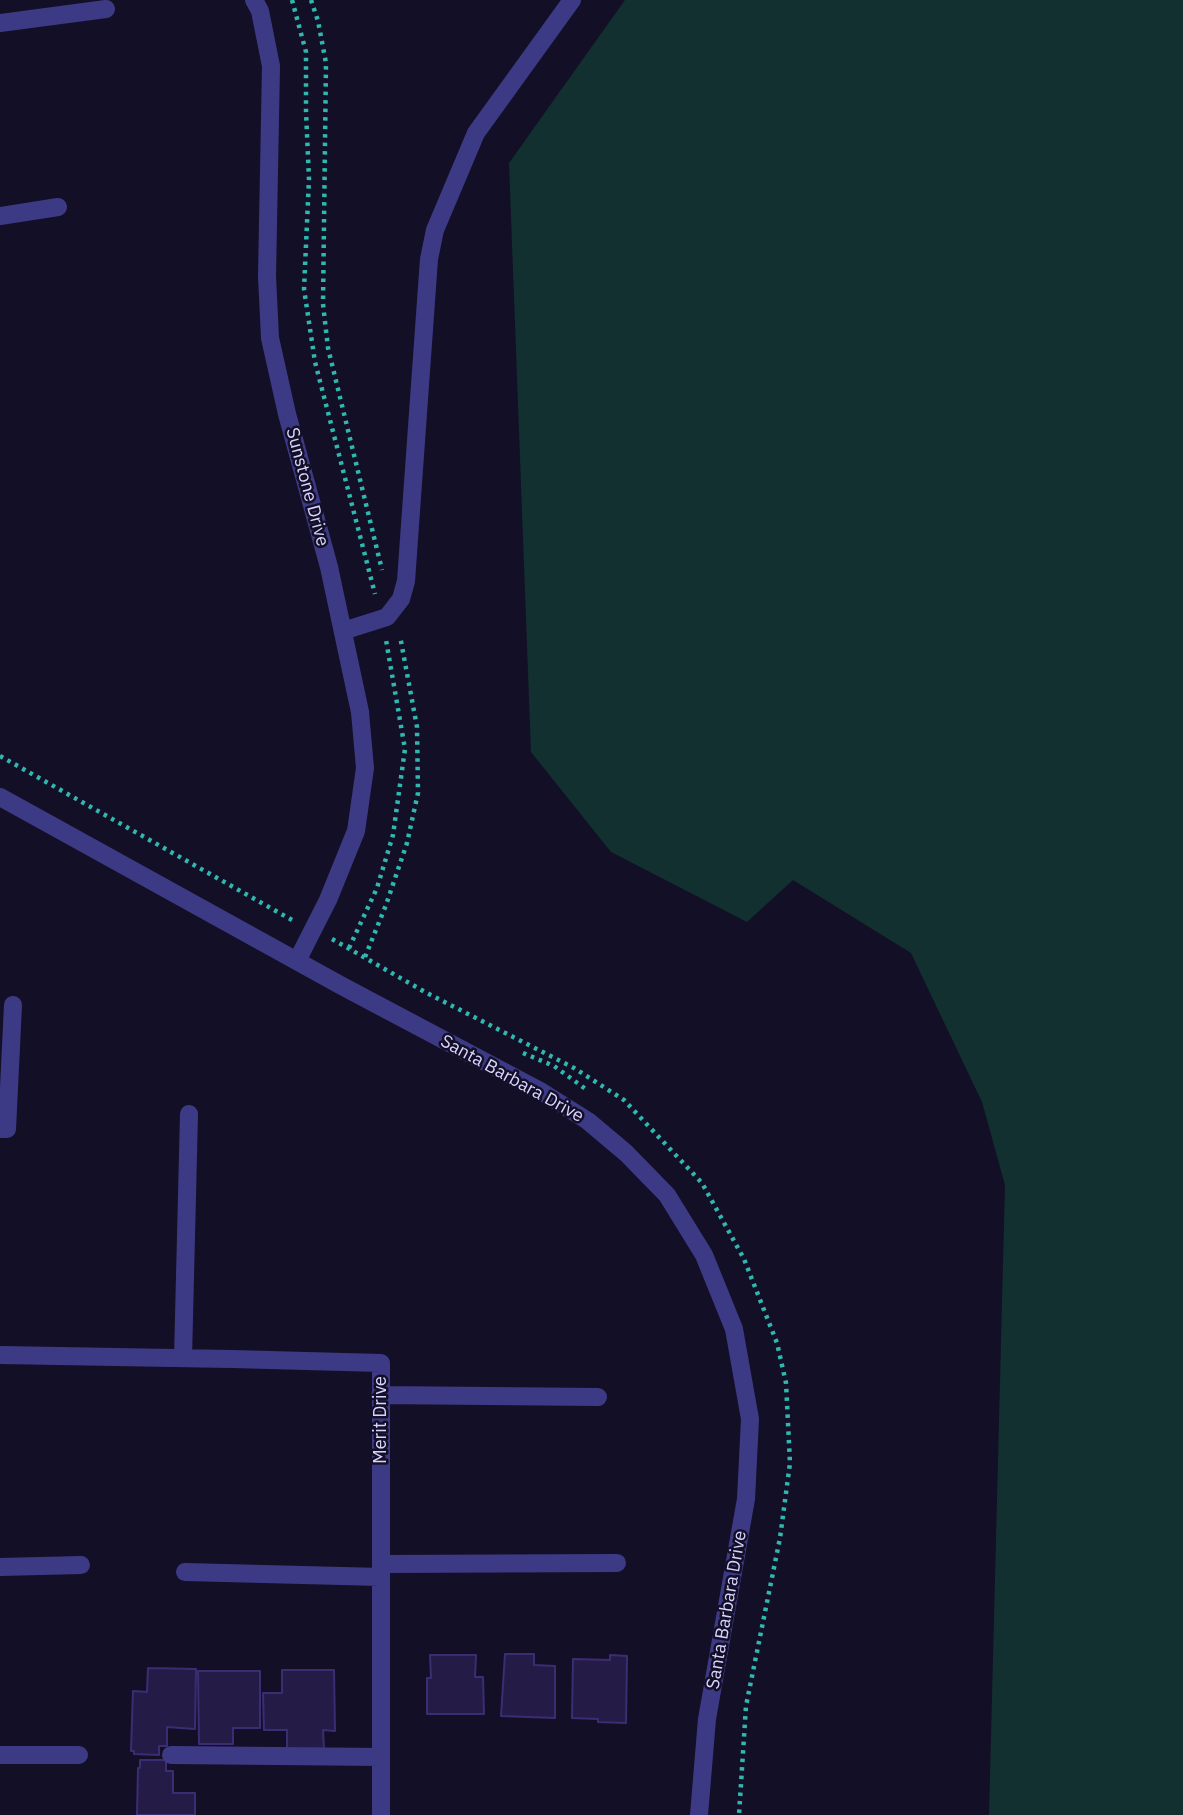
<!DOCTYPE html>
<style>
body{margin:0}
canvas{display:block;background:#130f26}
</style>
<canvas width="1183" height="1815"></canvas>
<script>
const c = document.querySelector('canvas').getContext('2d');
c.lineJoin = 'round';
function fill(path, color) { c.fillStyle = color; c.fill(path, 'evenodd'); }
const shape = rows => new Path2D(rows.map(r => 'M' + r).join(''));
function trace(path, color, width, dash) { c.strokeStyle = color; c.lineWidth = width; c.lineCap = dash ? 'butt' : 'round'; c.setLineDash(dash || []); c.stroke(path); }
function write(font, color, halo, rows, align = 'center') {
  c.font = font + ' "IBM Plex Sans",sans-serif'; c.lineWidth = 5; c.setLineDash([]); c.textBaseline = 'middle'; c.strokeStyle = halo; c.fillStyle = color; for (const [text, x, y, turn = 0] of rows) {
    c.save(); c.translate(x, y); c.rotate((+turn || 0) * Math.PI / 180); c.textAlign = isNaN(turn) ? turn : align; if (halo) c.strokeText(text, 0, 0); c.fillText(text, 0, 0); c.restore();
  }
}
fill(shape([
 [625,0,1183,0,1183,1815,989,1815,1005,1185,982,1102,911,953,793,880,747,922,611,852,531,752,509,163]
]), '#12302f');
const building = shape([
 [505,1654,534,1654,534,1665,555,1666,555,1718,501,1716,505,1654],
 [430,1655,476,1655,475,1677,483,1677,484,1714,427,1714,427,1678,431,1678,430,1655],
 [610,1655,627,1656,626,1723,598,1722,598,1719,572,1718,573,1659,610,1660,610,1655],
 [148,1668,196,1669,195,1729,167,1727,167,1746,159,1746,159,1755,134,1754,134,1751,131,1751,133,1691,147,1692,148,1668],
 [282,1670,334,1670,335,1731,323,1730,324,1750,287,1750,287,1730,264,1730,263,1693,282,1693,282,1670],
 [198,1671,260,1671,260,1728,233,1728,233,1744,199,1744,198,1671],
 [140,1760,166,1760,166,1771,173,1771,173,1793,195,1793,195,1815,137,1815,138,1768,140,1768,140,1760]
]);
fill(building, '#241b47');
trace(building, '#3b2d73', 2);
trace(shape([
 [292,0,306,52,306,112,309,179,304,289,315,362,375,594],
 [311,0,318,21,326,63,323,304,328,348,382,570],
 [0,756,292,920],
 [332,939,425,992,574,1068,624,1100,702,1183,744,1259,777,1343,786,1383,790,1463,780,1538,746,1706,739,1815],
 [349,948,377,888,393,835,405,749,386,640],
 [365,957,386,905,407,843,418,793,417,727,400,636],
 [523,1053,554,1066,587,1090]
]), '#2fb8b0', 4.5, [3.5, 5]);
trace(shape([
 [254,0,260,11,271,66,267,276,270,338,287,414,329,567,360,712,365,768,356,831,328,900,297,961],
 [0,23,106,9],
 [0,216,58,207],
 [343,631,387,617,401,599,406,581,429,259,435,230,476,133,572,0],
 [0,797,342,986,542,1092,588,1121,626,1153,667,1195,704,1255,734,1329,750,1419,746,1499,707,1719,699,1815],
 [0,1129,7,1129,13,1005],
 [0,1355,232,1359,381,1363,381,1815],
 [183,1358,189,1114],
 [380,1395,598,1397],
 [381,1564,617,1563],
 [0,1567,81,1565],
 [185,1572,381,1577],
 [0,1755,79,1755],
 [171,1755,381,1757]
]), '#3d3a85', 18);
write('18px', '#d9d4ff', '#130f26', [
 ["Sunstone Drive",307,487,75],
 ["Santa Barbara Drive",512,1079,29],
 ["Merit Drive",381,1420,-90],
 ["Santa Barbara Drive",727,1610,-80]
]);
</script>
